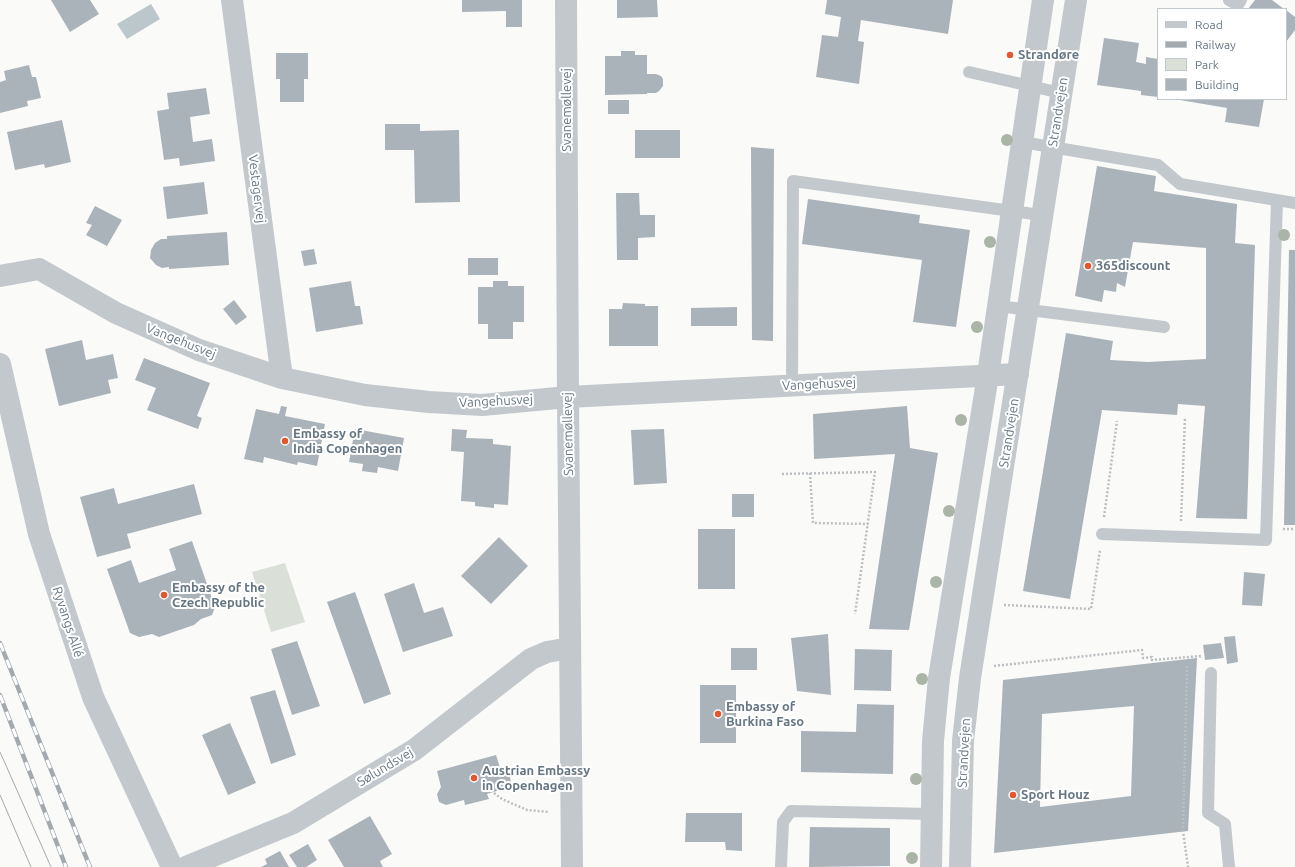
<!DOCTYPE html>
<meta charset="utf-8">
<style>
body{margin:0}
#map{position:relative;width:1295px;height:867px;overflow:hidden;background:#fafaf8;font-family:Ubuntu,sans-serif}
canvas{display:block}
.legend{position:absolute;left:1157px;top:8px;width:130px;height:92px;box-sizing:border-box;background:#fff;border:1px solid #c1c8cd;margin:0;padding:5px 7px;list-style:none;font-size:12px;color:#657683}
.legend li{display:flex;align-items:center;gap:8px;height:20px}
.legend b{width:20px;border:1px solid #c1c8cd}
</style>
<div id="map">
<canvas width="1295" height="867"></canvas>
<ul class="legend">
<li><b style="height:5px;background:#c3c8cc"></b>Road</li>
<li><b style="height:5px;background:#a2aab0"></b>Railway</li>
<li><b style="height:11px;background:#dadfd7"></b>Park</li>
<li><b style="height:11px;background:#aab3b9"></b>Building</li>
</ul>
</div>
<script>
const c = document.querySelector('canvas').getContext('2d');
c.lineJoin = 'round';
function fill(path, color) { c.fillStyle = color; c.fill(path, 'evenodd'); }
const shape = rows => new Path2D(rows.map(r => 'M' + r).join(''));
function trace(path, color, width, dash) { c.strokeStyle = color; c.lineWidth = width; c.lineCap = dash ? 'butt' : 'round'; c.setLineDash(dash || []); c.stroke(path); }
function write(font, color, halo, rows, align = 'center') {
  c.font = font + ' Ubuntu,sans-serif'; c.lineWidth = 4; c.setLineDash([]); c.textBaseline = 'middle'; c.strokeStyle = halo; c.fillStyle = color; for (const [text, x, y, turn = 0] of rows) {
    c.save(); c.translate(x, y); c.rotate((+turn || 0) * Math.PI / 180); c.textAlign = isNaN(turn) ? turn : align; if (halo) c.strokeText(text, 0, 0); c.fillText(text, 0, 0); c.restore();
  }
}
fill(shape([
 [285,563,305,622,271,632,252,572]
]), '#dadfd7');
fill(shape([
 [151,4,160,19,127,39,117,24]
]), '#bbc7cb');
fill(shape([
 [51,0,90,0,99,14,70,32],
 [462,0,522,0,522,27,506,27,506,11,462,12],
 [617,0,657,0,658,17,617,18],
 [827,0,953,0,948,34,861,20,858,41,864,42,859,84,816,77,822,35,838,37,841,17,825,14],
 [1255,0,1272,0,1284,9,1248,9],
 [1286,10,1295,17,1295,30,1286,42],
 [1104,38,1139,43,1136,62,1146,64,1146,57,1158,59,1158,97,1141,95,1141,91,1097,85],
 [621,51,635,51,635,55,647,55,647,74,656,74,661,76,663,79,663,86,659,91,656,93,647,93,647,94,605,95,605,56,621,56],
 [276,53,308,53,308,79,304,79,304,102,280,102,280,79,276,79],
 [29,65,32,77,36,77,41,98,27,101,28,106,0,113,0,82,6,80,4,71],
 [206,88,210,114,190,117,193,142,212,139,215,161,180,166,179,158,164,160,157,111,169,109,167,93],
 [1174,99,1264,99,1259,127,1225,122,1227,108],
 [608,100,629,100,629,114,608,114],
 [62,120,71,162,45,168,44,164,15,170,7,132],
 [385,124,420,124,420,131,459,130,460,202,415,203,414,150,385,150],
 [635,130,680,130,680,158,635,158],
 [751,147,774,149,773,341,752,340],
 [1097,166,1156,176,1154,191,1237,204,1235,243,1255,245,1247,519,1196,518,1205,406,1178,404,1177,415,1102,410,1070,599,1023,591,1066,333,1113,341,1110,360,1148,362,1206,359,1206,248,1133,242,1125,287,1117,283,1116,292,1104,290,1102,302,1075,296],
 [204,182,208,214,167,219,163,187],
 [616,193,639,193,640,215,655,215,655,237,638,238,638,260,617,260],
 [808,199,920,215,919,223,970,230,956,327,913,322,922,260,802,244],
 [95,206,122,220,107,246,86,235,92,225,86,223],
 [227,232,229,265,169,269,169,267,162,268,156,265,150,258,151,250,155,243,161,239,167,239,167,236],
 [314,249,317,264,304,266,301,251],
 [1289,250,1295,250,1295,525,1284,525],
 [468,258,498,258,498,275,468,275],
 [351,281,355,306,360,306,363,324,316,332,309,288],
 [493,281,508,281,508,286,524,286,524,322,513,322,513,339,488,339,488,324,478,324,478,287,493,287],
 [234,300,247,317,236,325,223,309],
 [623,303,645,304,645,306,658,306,658,346,609,346,609,309,622,309],
 [737,307,737,326,691,326,691,308],
 [82,340,86,360,113,354,118,378,108,380,111,393,59,406,45,349],
 [144,358,210,383,197,416,202,418,198,429,147,410,156,388,135,380],
 [281,406,287,407,285,416,325,424,317,466,298,462,297,465,264,457,263,463,244,459,256,409,279,414],
 [907,406,910,448,938,453,909,630,869,629,895,454,814,459,813,414],
 [355,429,404,438,398,471,378,467,377,473,362,471,363,464,349,462],
 [452,429,467,430,466,438,493,439,493,444,511,446,508,505,494,504,494,508,475,506,475,502,461,501,464,452,451,451],
 [664,429,667,483,634,485,631,430],
 [194,484,202,514,127,534,131,548,97,557,80,497,114,488,118,504],
 [732,494,754,494,754,517,732,517],
 [698,529,735,529,735,589,698,589],
 [499,537,528,566,491,604,461,576],
 [192,541,215,607,212,615,201,619,194,625,159,637,152,634,139,637,130,633,107,569,131,560,139,583,176,570,169,549],
 [1244,572,1265,574,1262,606,1242,605],
 [414,583,424,613,443,607,453,636,403,652,384,594],
 [355,592,391,694,364,704,327,602],
 [828,634,831,695,797,691,791,638],
 [1235,636,1238,662,1227,664,1224,637],
 [297,641,320,706,292,715,271,649],
 [1221,643,1224,658,1205,660,1203,645],
 [731,648,757,648,757,670,731,670],
 [855,649,892,650,891,691,854,690],
 [1197,658,1188,831,994,853,1003,680],
 [1134,706,1131,796,1040,807,1042,714],
 [700,685,736,685,736,743,700,743],
 [275,690,296,755,271,764,250,697],
 [857,704,894,705,893,774,801,772,801,731,856,732],
 [230,723,256,783,228,795,202,735],
 [496,755,501,771,509,774,511,782,507,788,487,794,489,799,465,805,464,800,446,805,439,802,437,794,441,787,437,771],
 [686,813,742,813,742,851,726,850,725,842,685,842],
 [370,816,392,854,380,861,383,867,344,867,328,840],
 [810,827,890,828,890,866,809,867],
 [308,844,317,860,306,867,297,867,289,855],
 [280,851,289,867,261,867,267,864,265,859]
]), '#aab3b9');
trace(shape([
 [810,473,813,523,868,524],
 [782,474,875,472,855,614],
 [1104,517,1117,421],
 [1181,521,1185,417],
 [1283,529,1295,529],
 [1004,605,1091,609,1100,550],
 [994,666,1142,650,1143,658,1152,657,1152,660,1201,656,1201,658],
 [1187,666,1183,831,1188,867],
 [494,793,502,799,527,810,549,812]
]), '#bbbfc2', 2.5, [2, 2]);
trace(shape([
 [1229,0,1238,5,1241,0],
 [969,72,1061,93],
 [1022,142,1158,165,1180,184,1295,203],
 [998,306,1164,327],
 [792,385,793,181,1041,215],
 [1102,534,1266,540,1277,200],
 [1211,673,1208,813,1225,824,1229,867],
 [781,867,783,822,791,811,932,814]
]), '#c3c8cc', 12);
trace(shape([
 [232,0,282,378],
 [566,0,568,397,572,867],
 [0,276,39,269,116,313,199,350,282,378,365,395,429,402,482,405,568,397,1018,374],
 [186,867,293,823,414,750,531,659,547,652,570,648]
]), '#c3c8cc', 22);
trace(shape([
 [0,364,39,534,93,697,172,867],
 [931,867,933,741,939,678,988,375,1043,0],
 [960,867,963,741,970,678,1076,0]
]), '#c3c8cc', 22);
trace(shape([
 [0,752,51,867],
 [0,795,31,867]
]), '#a2aab0', 1);
const rail = shape([
 [0,643,90,867],
 [0,695,66,867]
]);
trace(rail, '#a2aab0', 4.5);
trace(rail, '#fff', 3, [9]);
c.fillStyle = '#aab4a7';
for (const [x, y] of [
 [1007,140],
 [1284,235],
 [990,242],
 [977,327],
 [961,420],
 [949,511],
 [936,582],
 [922,679],
 [916,779],
 [912,858]
]) { c.beginPath(); c.arc(x, y, 6, 0, 2 * Math.PI); c.fill(); }
for (const [x, y, r, color] of [
 [1010,55,4,"#e4572e"],
 [1088,266,4,"#e4572e"],
 [285,441,4,"#e4572e"],
 [164,595,4,"#e4572e"],
 [718,714,4,"#e4572e"],
 [474,778,4,"#e4572e"],
 [1013,795,4,"#e4572e"]
]) { const dot = new Path2D(); dot.arc(x, y, r, 0, 2 * Math.PI); c.fillStyle = color; c.fill(dot); trace(dot, '#fff', 1.5); }
write('bold 13px', '#657683', '#fff', [
 ["Strandøre",1018,55],
 ["365discount",1096,266],
 ["Embassy of",293,434],
 ["India Copenhagen",293,449],
 ["Embassy of the",172,588],
 ["Czech Republic",172,603],
 ["Embassy of",726,707],
 ["Burkina Faso",726,722],
 ["Austrian Embassy",482,771],
 ["in Copenhagen",482,786],
 ["Sport Houz",1021,795]
], 'left');
write('13px', '#657683', '#fff', [
 ["Svanemøllevej",567,110,-90],
 ["Strandvejen",1058,112,-81],
 ["Vestagervej",257,189,83],
 ["Vangehusvej",181,341,22],
 ["Vangehusvej",819,384,-3],
 ["Vangehusvej",496,401,-3],
 ["Strandvejen",1009,433,-81],
 ["Svanemøllevej",568,434,-91],
 ["Ryvangs Allé",68,622,72],
 ["Strandvejen",964,753,-87],
 ["Sølundsvej",385,767,-31]
]);
</script>
